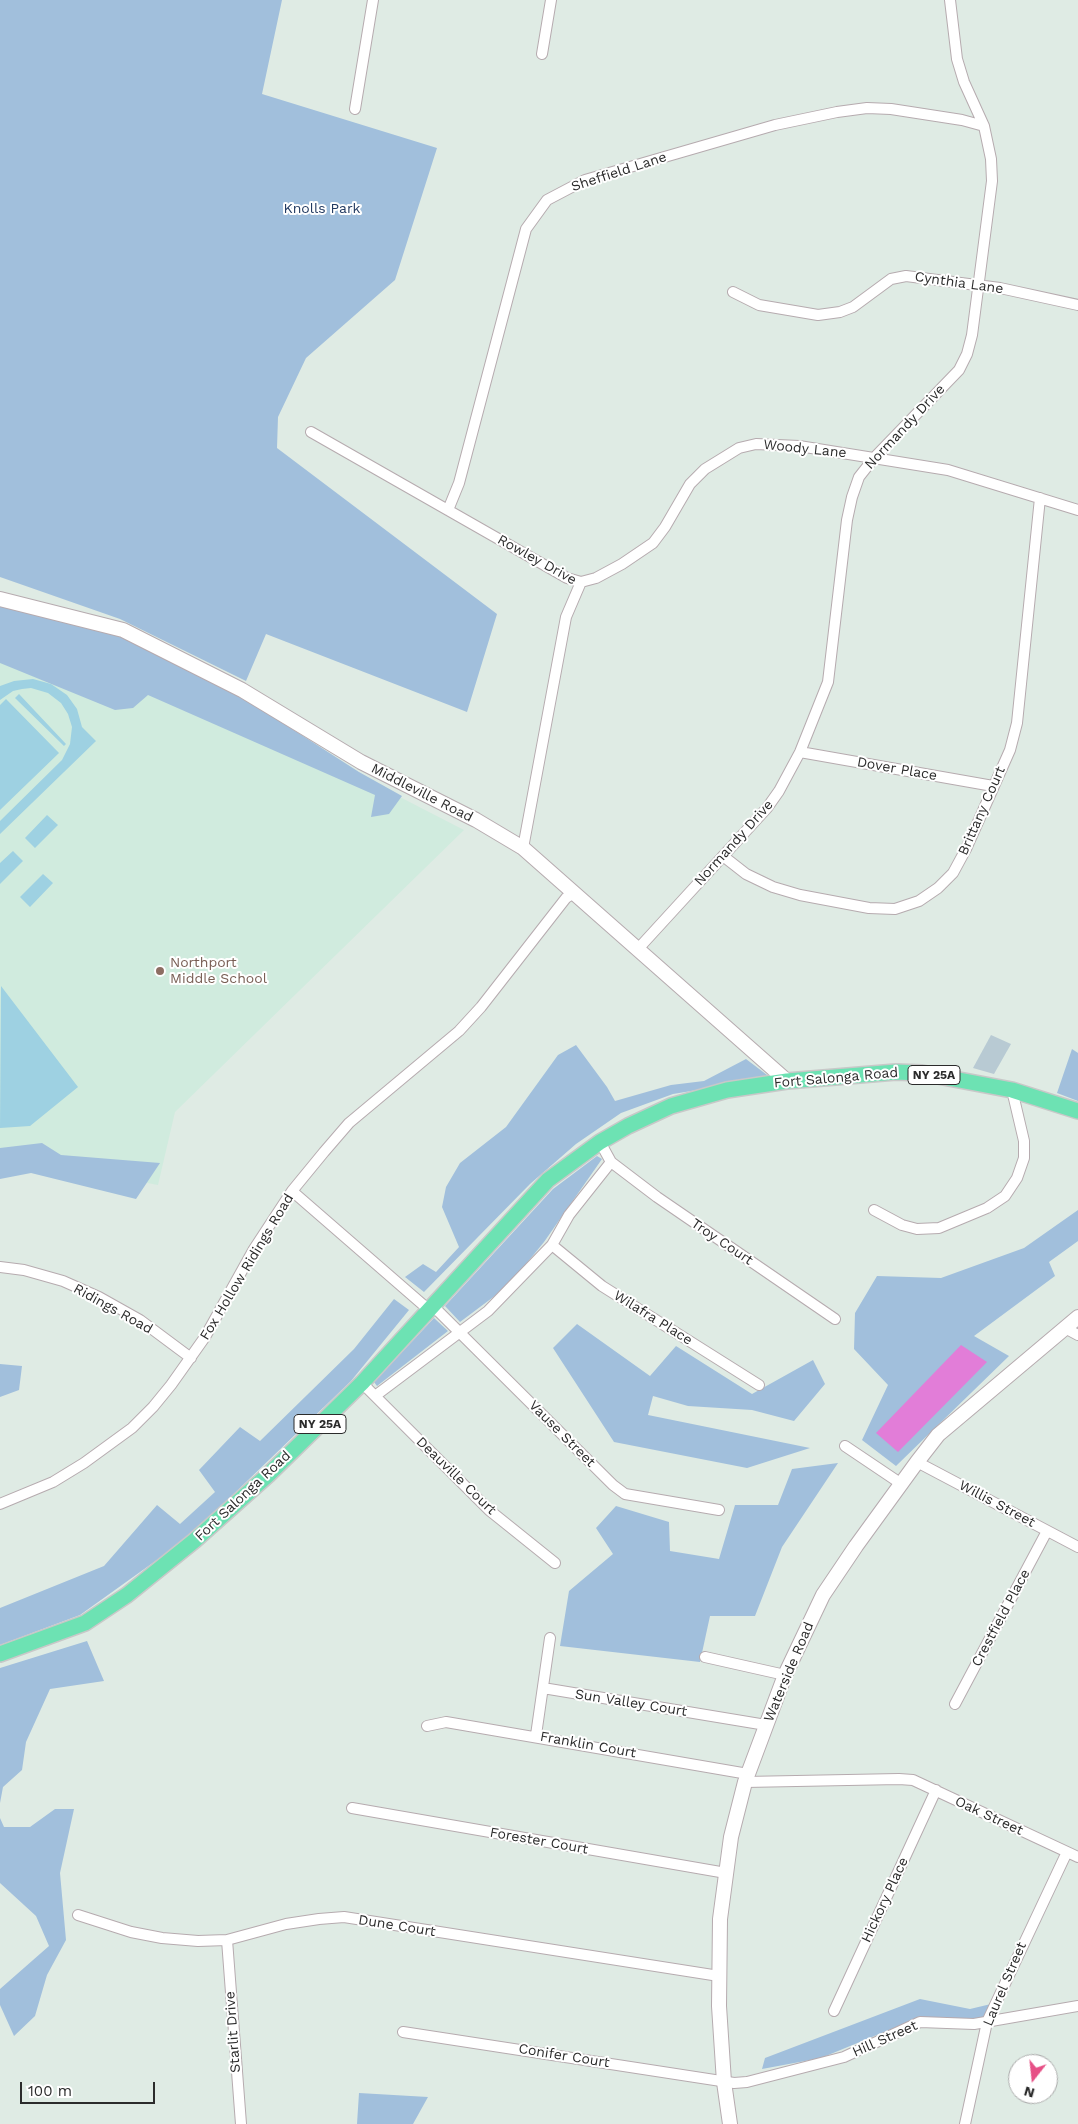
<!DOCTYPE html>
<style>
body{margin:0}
#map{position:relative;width:1078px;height:2124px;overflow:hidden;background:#dfebe4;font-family:"Work Sans",sans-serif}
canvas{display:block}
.north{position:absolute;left:1008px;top:2054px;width:50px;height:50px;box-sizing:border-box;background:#fff;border:1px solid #aaa;border-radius:50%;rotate:196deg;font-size:14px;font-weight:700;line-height:20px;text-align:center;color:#2b2b2b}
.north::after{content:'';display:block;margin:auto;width:18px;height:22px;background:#e65086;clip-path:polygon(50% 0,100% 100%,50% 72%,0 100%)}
.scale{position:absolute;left:20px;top:2082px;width:135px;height:22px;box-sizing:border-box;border:2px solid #2b2b2b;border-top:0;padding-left:6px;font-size:15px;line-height:18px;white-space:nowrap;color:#2b2b2b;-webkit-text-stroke:4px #fff;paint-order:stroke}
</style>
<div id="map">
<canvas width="1078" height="2124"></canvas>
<div class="north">N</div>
<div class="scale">100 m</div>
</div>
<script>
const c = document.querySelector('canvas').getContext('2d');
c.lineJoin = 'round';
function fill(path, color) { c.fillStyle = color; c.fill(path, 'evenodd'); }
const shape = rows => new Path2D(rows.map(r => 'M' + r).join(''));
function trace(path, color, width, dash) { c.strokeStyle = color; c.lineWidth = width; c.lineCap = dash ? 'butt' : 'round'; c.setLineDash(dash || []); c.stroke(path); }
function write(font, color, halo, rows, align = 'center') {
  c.font = font + ' "Work Sans",sans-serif'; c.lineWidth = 4; c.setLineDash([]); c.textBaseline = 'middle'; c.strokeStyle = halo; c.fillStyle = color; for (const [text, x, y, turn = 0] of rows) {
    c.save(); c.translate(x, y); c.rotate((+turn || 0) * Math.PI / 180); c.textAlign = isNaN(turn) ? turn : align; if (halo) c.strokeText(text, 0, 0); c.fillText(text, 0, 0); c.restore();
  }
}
fill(shape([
 [0,612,359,776,464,830,175,1112,158,1185,0,1155]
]), '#d0ebde');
fill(shape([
 [0,0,282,0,262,94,437,148,395,280,306,358,278,417,277,448,497,614,467,712,266,634,246,681,120,619,0,577],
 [0,605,118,635,241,696,359,772,402,796,389,814,371,817,375,795,148,695,133,708,115,710,0,663],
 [576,1045,607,1087,615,1101,671,1085,704,1081,746,1059,771,1078,673,1094,621,1113,576,1144,530,1184,424,1292,405,1277,423,1264,436,1272,459,1247,442,1207,446,1187,460,1163,506,1127,558,1055],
 [1072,1049,1078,1053,1078,1101,1057,1093],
 [42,1143,61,1155,160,1163,136,1199,31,1173,0,1179,0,1148],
 [597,1156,602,1159,544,1242,508,1286,460,1322,445,1306,553,1189],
 [1078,1210,1078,1241,1049,1262,1055,1276,974,1336,1009,1356,896,1466,862,1440,888,1385,854,1349,855,1313,877,1276,941,1278,1024,1248],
 [394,1299,409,1310,351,1381,189,1537,80,1615,0,1645,0,1608,104,1566,157,1505,180,1524,215,1492,199,1470,240,1427,260,1441,354,1349],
 [434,1318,448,1331,377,1386,374,1382],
 [577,1324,650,1376,676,1346,752,1394,813,1360,825,1384,794,1421,752,1410,688,1406,653,1396,648,1415,810,1448,747,1468,614,1442,553,1348],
 [0,1364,22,1366,19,1390,0,1397],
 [838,1463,782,1547,755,1616,710,1616,700,1662,560,1646,569,1591,613,1554,596,1528,616,1506,669,1522,670,1551,719,1559,735,1505,778,1505,792,1469],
 [87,1641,104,1681,50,1689,26,1742,22,1770,3,1787,0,1803,0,1668],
 [55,1809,74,1809,60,1873,66,1940,47,1975,35,2016,14,2036,0,2005,0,1989,49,1946,36,1916,0,1883,0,1818,4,1827,30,1827],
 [920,1999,970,2009,991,2004,986,2018,968,2021,918,2018,821,2058,762,2069,765,2058],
 [359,2093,428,2097,413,2124,357,2124]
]), '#a1bfdc');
fill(shape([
 [991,1035,1011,1044,994,1074,973,1068]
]), '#b8cad3');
fill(shape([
 [33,679,51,684,67,695,77,709,82,727,96,741,0,834,0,821,62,760,70,744,72,727,68,714,61,703,48,693,31,688,22,689,13,691,0,700,0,686,14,681],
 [19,694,66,744,64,746,15,698],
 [6,699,59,753,0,810,0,705],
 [47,815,58,825,35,848,25,838],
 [13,851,23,861,0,884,0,863],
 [43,874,53,883,30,907,20,897],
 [1,986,78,1087,30,1126,0,1128]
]), '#9ed1e2');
fill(shape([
 [961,1345,987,1362,898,1452,876,1433]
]), '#e27dd8');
const street = shape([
 [542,54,551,0],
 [355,109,373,0],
 [733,292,759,305,818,315,840,312,853,307,891,279,906,276,1000,288,1078,305],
 [311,432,567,578,581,582,566,617,523,848],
 [448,510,459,483,526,229,547,200,585,180,775,125,837,112,867,108,891,109,962,120,984,126],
 [581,582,596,578,622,564,653,543,665,527,690,484,705,469,739,448,756,444,799,446,948,470,1078,510],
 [800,752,993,786],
 [723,856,746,874,773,887,800,895,869,908,895,909,919,901,938,888,953,873,966,849,1010,750,1017,723,1040,498],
 [637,950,767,808,779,791,800,752,828,682,847,520,852,497,859,477,874,458,959,370,967,354,972,335,992,181,991,159,984,126,964,82,957,59,950,0],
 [611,1162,657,1197,835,1319],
 [292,1191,429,1310],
 [874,1210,902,1225,917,1229,939,1228,987,1208,1005,1196,1017,1178,1024,1158,1024,1141,1012,1090],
 [552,1245,602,1286,759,1385],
 [0,1267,24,1270,63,1281,99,1297,140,1320,191,1358],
 [433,1306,613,1485,625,1494,719,1510],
 [1065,1328,1078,1335],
 [362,1383,489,1510,555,1563],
 [375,1396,488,1311,552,1245,569,1215,611,1162,600,1142],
 [845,1446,900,1483],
 [917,1462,1078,1547],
 [0,1504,53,1482,84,1463,132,1428,153,1407,171,1385,205,1337,254,1249,292,1191,324,1152,349,1123,459,1031,481,1007,566,898,575,892],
 [705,1657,785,1675],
 [543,1688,766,1725],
 [955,1704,1047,1531],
 [427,1726,446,1722,748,1774],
 [536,1735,550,1638],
 [745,1782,899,1779,913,1780,1078,1857],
 [352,1808,726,1873],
 [78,1915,131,1932,162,1938,198,1941,227,1940,286,1924,319,1919,344,1917,719,1976],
 [227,1940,241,2124],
 [834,2011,936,1790],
 [403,2032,734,2083,747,2082,844,2057,920,2022,974,2024,1078,2006],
 [965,2124,987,2022,1067,1852]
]);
const secondary = shape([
 [0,599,123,630,242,690,361,762,476,820,523,848,787,1081],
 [730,2124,724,2082,719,2006,720,1919,731,1837,745,1782,785,1675,823,1595,856,1546,917,1462,938,1435,1078,1317]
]);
const primary = shape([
 [0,1654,85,1623,127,1595,194,1541,268,1475,362,1383,548,1180,600,1142,628,1126,671,1106,727,1090,787,1081,896,1072,922,1073,1012,1090,1078,1111]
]);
trace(street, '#b6abaf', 12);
trace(secondary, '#b6abaf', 16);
trace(primary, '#c8c8c8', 18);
trace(street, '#fff', 10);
trace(secondary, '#fff', 14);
trace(primary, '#6de2b3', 15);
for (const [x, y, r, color] of [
 [160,971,5,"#8d6e63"]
]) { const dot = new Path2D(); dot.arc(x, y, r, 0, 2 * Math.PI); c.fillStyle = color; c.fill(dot); trace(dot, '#fff', 2); }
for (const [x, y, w] of [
 [934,1075,52],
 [320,1424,52]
]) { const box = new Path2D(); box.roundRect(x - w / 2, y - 9.5, w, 19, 4); c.fillStyle = '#fff'; c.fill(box); trace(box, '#2b2b2b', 1); }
write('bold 12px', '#2b2b2b', null, [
 ["NY 25A",934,1075],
 ["NY 25A",320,1424]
]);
write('14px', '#2b2b2b', '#fff', [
 ["Sheffield Lane",619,172,-18],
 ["Cynthia Lane",959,283,8],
 ["Normandy Drive",905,427,-47],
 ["Woody Lane",805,449,6],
 ["Rowley Drive",537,560,29],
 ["Dover Place",897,769,10],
 ["Middleville Road",422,793,27],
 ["Brittany Court",982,811,-66],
 ["Normandy Drive",734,843,-48],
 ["Fort Salonga Road",836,1078,-5],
 ["Troy Court",722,1242,34],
 ["Fox Hollow Ridings Road",247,1267,-59],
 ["Ridings Road",113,1309,29],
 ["Wilafra Place",653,1318,32],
 ["Vause Street",562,1434,45],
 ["Deauville Court",456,1476,44],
 ["Fort Salonga Road",243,1496,-43],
 ["Willis Street",997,1504,28],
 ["Crestfield Place",1001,1618,-62],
 ["Waterside Road",789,1672,-67],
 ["Sun Valley Court",631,1703,9],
 ["Franklin Court",588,1745,10],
 ["Oak Street",989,1816,25],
 ["Forester Court",539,1841,10],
 ["Hickory Place",885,1900,-65],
 ["Dune Court",397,1926,9],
 ["Laurel Street",1005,1984,-67],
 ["Starlit Drive",233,2032,-94],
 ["Hill Street",885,2039,-24],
 ["Conifer Court",564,2056,9]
]);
write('14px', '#223a61', '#fff', [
 ["Knolls Park",322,209]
]);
write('14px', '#785e54', '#fff', [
 ["Northport",170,963],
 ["Middle School",170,979]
], 'left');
</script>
